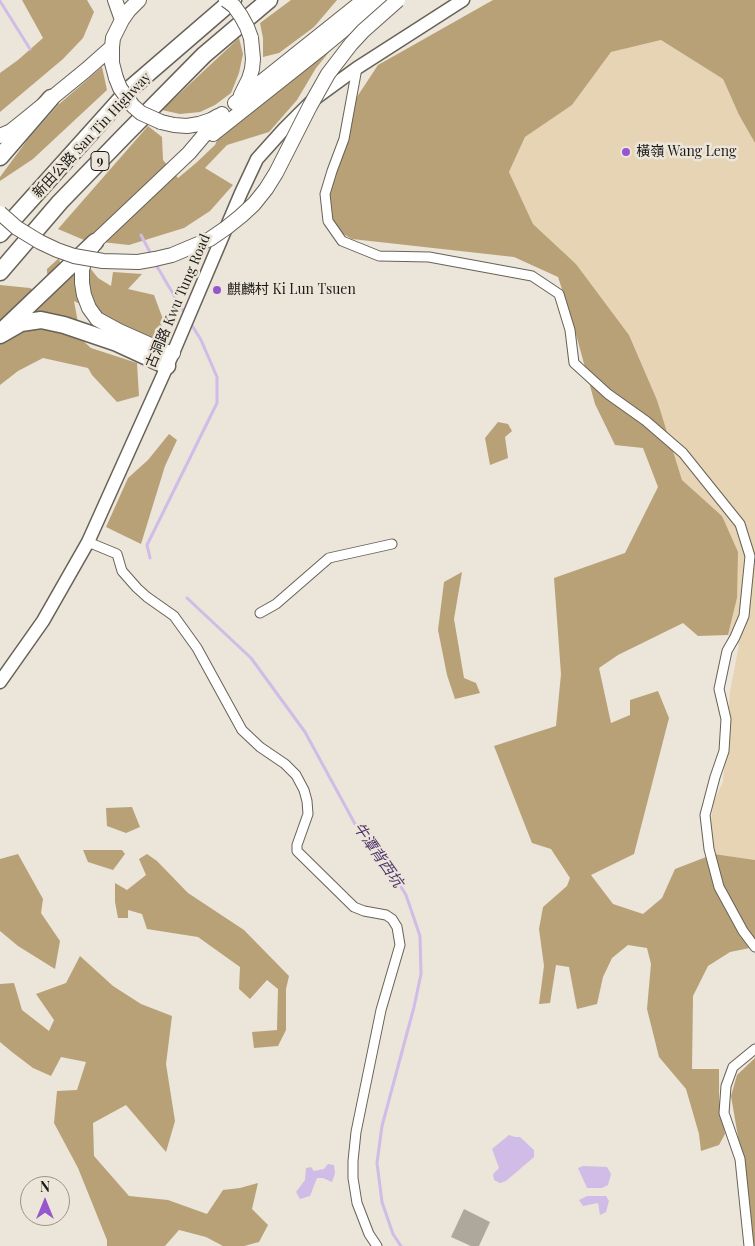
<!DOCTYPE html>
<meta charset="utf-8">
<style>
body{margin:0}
#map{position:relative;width:755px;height:1246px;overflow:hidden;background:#ece5d9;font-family:"Playfair Display",serif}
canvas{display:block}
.north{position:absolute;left:20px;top:1176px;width:50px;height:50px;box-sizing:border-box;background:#ece5d9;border:1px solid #99948b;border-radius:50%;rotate:0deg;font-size:14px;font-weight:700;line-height:20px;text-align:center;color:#1d1b17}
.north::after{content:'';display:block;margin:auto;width:18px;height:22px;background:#9657cd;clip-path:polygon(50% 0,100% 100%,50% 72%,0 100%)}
</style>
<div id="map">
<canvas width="755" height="1246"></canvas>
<div class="north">N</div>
</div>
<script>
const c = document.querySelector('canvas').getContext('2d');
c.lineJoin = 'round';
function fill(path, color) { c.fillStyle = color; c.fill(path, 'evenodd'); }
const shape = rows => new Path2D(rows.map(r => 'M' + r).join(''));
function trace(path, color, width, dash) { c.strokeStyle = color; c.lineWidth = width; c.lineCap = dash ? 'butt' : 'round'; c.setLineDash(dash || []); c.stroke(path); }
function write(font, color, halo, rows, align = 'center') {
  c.font = font + ' "Playfair Display","Noto Sans SC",serif'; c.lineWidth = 5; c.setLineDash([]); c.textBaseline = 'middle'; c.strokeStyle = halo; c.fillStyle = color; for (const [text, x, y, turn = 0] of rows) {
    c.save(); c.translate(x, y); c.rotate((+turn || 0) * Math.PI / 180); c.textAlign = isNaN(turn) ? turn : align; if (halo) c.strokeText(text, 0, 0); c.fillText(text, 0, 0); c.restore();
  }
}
fill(shape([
 [661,40,723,79,739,115,755,143,755,860,714,854,710,826,714,801,723,782,730,692,739,645,728,635,737,598,722,516,682,480,657,400,629,335,576,264,533,224,509,172,525,137,572,105,611,52]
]), '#e6d4b4');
fill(shape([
 [22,0,87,0,94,12,83,38,63,59,0,112,0,73,18,60,43,38],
 [291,0,337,0,314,27,279,53,263,57,263,38,260,23],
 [493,0,755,0,755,143,739,115,723,79,661,40,611,52,572,105,525,137,509,172,533,224,576,264,629,335,657,400,682,480,722,516,738,552,737,598,728,635,698,636,683,623,618,655,599,668,611,723,630,715,630,700,658,691,669,718,634,854,591,875,613,904,643,914,662,898,675,869,714,854,755,860,755,947,730,952,708,966,693,996,692,1069,719,1069,719,1099,725,1134,719,1145,701,1151,699,1134,686,1089,659,1057,647,1009,651,964,647,948,628,945,612,958,603,977,597,1004,577,1009,569,967,556,965,550,1003,539,1004,544,966,539,929,543,907,567,886,570,878,551,849,532,843,494,746,556,726,561,674,554,578,625,553,658,487,643,448,615,445,595,404,571,316,558,277,514,257,352,239,329,226,330,170,349,109,378,65],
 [239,38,243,54,239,73,231,93,215,105,200,112,180,114,162,110],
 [334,46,316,68,297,100,269,132,227,145,205,168,233,185,210,211,184,228,129,245,84,240,58,229,148,126,162,137,163,160,178,178,196,163,215,145,225,122],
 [102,67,107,90,33,159,0,181,0,177,28,139,58,105],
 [59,258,64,282,71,275,90,268,98,278,111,286,113,272,142,274,128,289,154,295,164,322,153,338,114,321,74,301,81,339,91,348,137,363,139,396,117,402,92,375,88,368,43,358,18,371,0,385,0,285,30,288,48,298,47,269],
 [498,422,508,424,512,431,505,437,508,458,490,465,485,438],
 [169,434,177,440,165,466,141,544,106,527,128,478,148,460],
 [462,572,454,619,464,678,476,683,480,693,455,699,447,675,438,630,444,582],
 [132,807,140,827,126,833,107,826,106,808],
 [83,850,122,850,125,854,113,870,88,862],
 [18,854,43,899,41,913,60,941,55,969,18,946,0,931,0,859],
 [147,854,157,861,188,893,244,930,289,976,286,989,286,1030,278,1046,254,1048,252,1032,277,1030,278,989,267,980,250,999,239,989,240,967,198,937,147,929,142,914,128,910,128,918,118,918,115,902,115,883,127,890,146,875,139,859],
 [80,956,113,986,141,1004,172,1016,166,1064,175,1121,166,1152,126,1105,93,1123,94,1156,129,1196,168,1200,207,1214,223,1190,240,1188,258,1183,252,1209,268,1225,259,1242,244,1246,223,1246,206,1237,179,1230,165,1246,107,1246,107,1240,78,1168,54,1123,57,1091,77,1090,86,1062,61,1057,51,1076,33,1068,12,1052,0,1042,0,984,14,983,22,1010,49,1031,54,1020,36,994,66,983],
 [755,1058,755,1246,753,1246,742,1160,731,1096,737,1075]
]), '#b8a177');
fill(shape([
 [509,1135,515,1137,520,1137,534,1150,534,1157,506,1181,500,1183,494,1180,493,1174,499,1168,492,1149],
 [328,1164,334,1165,335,1173,332,1182,323,1178,317,1178,310,1196,300,1199,296,1192,305,1180,306,1168,311,1167,314,1171,324,1169],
 [583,1166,607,1167,611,1174,608,1185,602,1188,587,1188,578,1168],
 [587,1196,606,1196,609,1201,606,1212,600,1215,598,1203,583,1206,579,1200]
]), '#d0bce7');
trace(shape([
 [0,1,30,49],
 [141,235,152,256],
 [155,263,185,314],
 [150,558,147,545,217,403,217,377,201,340,190,322],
 [187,598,251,658,305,732,355,824,382,856,406,895,420,936,421,974,414,1007,382,1126,377,1163,382,1202,393,1234,401,1246]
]), '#d0bce7', 3);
fill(shape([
 [464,1209,490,1222,479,1246,471,1246,451,1237]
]), '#aea89c');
const street = shape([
 [357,68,344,139,332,171,325,194,328,221,342,241,379,256,429,257,532,276,559,294,570,330,574,363,608,394,646,421,683,453,740,524,750,556,744,616,735,637,727,651,719,689,726,719,724,751,715,777,705,815,709,849,719,887,743,931,755,947],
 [88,542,117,554,122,571,137,588,147,597,174,616,197,648,242,730,260,747,285,764,296,775,304,790,307,801,308,814,297,845,297,851,354,907,364,911,386,915,392,919,397,927,400,945,381,1010,356,1132,353,1161,353,1178,357,1203,369,1234,377,1246],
 [260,613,276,604,329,558,392,544],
 [749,1246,740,1159,724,1113,726,1086,733,1067,755,1049]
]);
const secondary = shape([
 [0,682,43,621,88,542,173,353,241,193,257,159,284,129,313,100,357,68,463,0]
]);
const primary = shape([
 [115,0,122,20],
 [116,78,112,63,112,47,113,38,122,20,129,10,139,0],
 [241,95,249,79,252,69,253,59,251,38],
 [235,103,364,0],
 [161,122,174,125,187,126,199,124,211,120,218,116],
 [213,134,319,50,380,0],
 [0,136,11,131,26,119,86,70,112,47],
 [173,353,164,351,119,331,97,319,89,308,84,295,82,283,82,270,85,259,95,242,189,153,222,114]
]);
const highway = shape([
 [0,157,51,98],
 [0,234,131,88,233,0],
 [0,272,60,202,125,135,204,55,269,0],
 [6,327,95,242],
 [0,335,21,323,41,320,64,325,117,343,167,366]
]);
trace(street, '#676257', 11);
trace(secondary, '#676257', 15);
trace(primary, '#676257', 16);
trace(highway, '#676257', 19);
trace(street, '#fff', 9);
trace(secondary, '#fff', 12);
trace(primary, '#fff', 14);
trace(highway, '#fff', 16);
const primaryBridge = shape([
 [226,0,234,6,241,16,247,27,251,38],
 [116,78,120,88,133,106,141,113,161,122],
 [0,213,17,228,40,242,57,250,74,256,103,261,138,262,155,259,172,255,210,239,226,228,241,216,254,204,266,189,276,173,310,106,328,74,351,44,363,31,398,0]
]);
trace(primaryBridge, '#676257', 16, []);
trace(primaryBridge, '#fff', 14);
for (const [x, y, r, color] of [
 [626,152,5,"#9657cd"],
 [217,290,5,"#9657cd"]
]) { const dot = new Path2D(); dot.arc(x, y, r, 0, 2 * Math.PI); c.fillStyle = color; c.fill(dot); trace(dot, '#ece5d9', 2); }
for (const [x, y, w] of [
 [100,161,18]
]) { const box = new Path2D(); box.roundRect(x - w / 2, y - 9.5, w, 19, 4); c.fillStyle = '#ece5d9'; c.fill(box); trace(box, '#1d1b17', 1); }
write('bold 12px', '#1d1b17', null, [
 ["9",100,161]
]);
write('14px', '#1d1b17', '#ece5d9', [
 ["新田公路 San Tin Highway",92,135,-47],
 ["古洞路 Kwu Tung Road",178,301,-67]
]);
write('14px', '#1d1b17', '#ece5d9', [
 ["橫嶺 Wang Leng",636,152],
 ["麒麟村 Ki Lun Tsuen",227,290]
], 'left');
write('italic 15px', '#51366c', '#ece5d9', [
 ["牛潭背西坑",378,855,55]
]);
</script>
